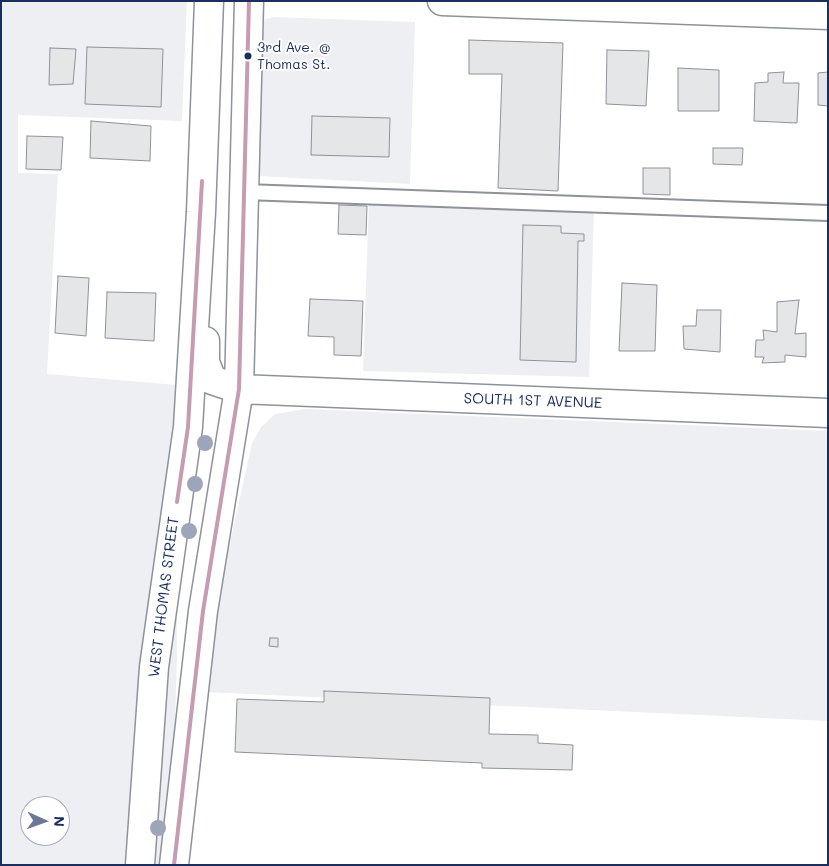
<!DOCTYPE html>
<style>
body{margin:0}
#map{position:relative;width:829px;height:866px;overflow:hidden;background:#fff;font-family:Mali,sans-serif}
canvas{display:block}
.frame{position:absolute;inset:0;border:2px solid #1b2f5e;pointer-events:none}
.north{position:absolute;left:20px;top:796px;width:50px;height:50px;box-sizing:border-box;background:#fff;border:1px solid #a4acbf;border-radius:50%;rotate:92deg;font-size:14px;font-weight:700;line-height:20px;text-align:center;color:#1b2f5e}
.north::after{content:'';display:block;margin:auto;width:18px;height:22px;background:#6b7896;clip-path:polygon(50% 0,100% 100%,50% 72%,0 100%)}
</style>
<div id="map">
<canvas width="829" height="866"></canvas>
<div class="frame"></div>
<div class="north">N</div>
</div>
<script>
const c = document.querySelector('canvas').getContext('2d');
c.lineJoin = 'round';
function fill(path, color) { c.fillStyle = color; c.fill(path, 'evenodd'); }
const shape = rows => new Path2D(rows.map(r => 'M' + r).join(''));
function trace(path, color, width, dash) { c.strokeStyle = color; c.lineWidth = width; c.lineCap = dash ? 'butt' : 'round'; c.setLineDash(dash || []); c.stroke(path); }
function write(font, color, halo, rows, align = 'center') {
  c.font = font + ' Mali,sans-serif'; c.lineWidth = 4; c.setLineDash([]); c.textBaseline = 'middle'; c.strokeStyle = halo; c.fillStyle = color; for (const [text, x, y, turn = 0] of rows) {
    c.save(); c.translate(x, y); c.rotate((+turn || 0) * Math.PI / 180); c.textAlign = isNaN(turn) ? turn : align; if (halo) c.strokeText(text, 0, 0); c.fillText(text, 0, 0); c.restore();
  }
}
fill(shape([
 [1,1,187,1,182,121,18,115,18,173,58,174,47,374,177,385,177,654,171,865,1,865],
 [30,806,60,806,60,836,30,836],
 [273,17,415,22,410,184,240,175,259,21],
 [369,199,594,210,589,377,363,371],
 [305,409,828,431,828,721,205,692,213,620,252,443,261,427,275,414]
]), '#edeff3');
const building = shape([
 [469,40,563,43,558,191,498,188,502,74,469,74,469,40],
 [87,47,163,49,161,107,85,104,87,47],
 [50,48,76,49,73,84,49,85,50,48],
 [607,50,649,51,646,106,606,104,607,50],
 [678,68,719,70,719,111,678,111,678,68],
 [784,72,783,83,799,83,797,123,754,121,755,83,768,82,768,73,784,72],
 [828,72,828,106,818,105,818,73,828,72],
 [312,116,390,118,389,157,311,155,312,116],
 [91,121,151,126,150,161,90,158,91,121],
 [27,136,63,137,61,170,26,169,27,136],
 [713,148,743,148,742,165,713,164,713,148],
 [643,168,670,168,670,195,643,194,643,168],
 [339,205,367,206,366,235,338,234,339,205],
 [523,225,561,226,561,233,584,234,584,241,578,241,576,362,520,360,523,225],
 [58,276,89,278,86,336,55,333,58,276],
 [622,283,657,285,655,351,619,351,622,283],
 [107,292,156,293,154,341,105,338,107,292],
 [310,299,363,301,361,356,334,355,334,337,308,336,310,299],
 [799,300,795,334,806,333,806,357,785,355,785,362,762,363,764,357,755,357,756,340,764,340,763,330,777,332,777,302,799,300],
 [697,310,721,310,720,352,684,349,683,326,696,326,697,310],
 [270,638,278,638,278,647,269,646,270,638],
 [324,691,490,698,489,734,538,735,538,743,573,745,572,770,482,768,482,763,235,752,237,699,324,702,324,691]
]);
fill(building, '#e5e6e8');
trace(building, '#8e929a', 1);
const lane = shape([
 [245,192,828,213]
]);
const secondary = shape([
 [442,1,828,15],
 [205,341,205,362,212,380,239,389,828,413],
 [140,865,154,667,188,427,201,212,209,1],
 [174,865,203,611,239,389,249,1]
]);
trace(lane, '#8e929a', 18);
trace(secondary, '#8e929a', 31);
trace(lane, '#fff', 14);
trace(secondary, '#fff', 28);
trace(shape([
 [177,502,188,427,202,181],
 [174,865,203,611,239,389,249,1]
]), '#c69cb0', 4);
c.fillStyle = '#9da5b9';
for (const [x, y] of [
 [205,443],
 [195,484],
 [189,531],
 [158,828]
]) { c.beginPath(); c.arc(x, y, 8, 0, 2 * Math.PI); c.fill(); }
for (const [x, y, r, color] of [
 [248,56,4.5,"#1b2f5e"]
]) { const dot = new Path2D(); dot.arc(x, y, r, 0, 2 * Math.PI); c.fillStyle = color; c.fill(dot); trace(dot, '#fff', 2); }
write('14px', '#1b2f5e', '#fff', [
 ["3rd Ave. @",257,48],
 ["Thomas St.",257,65]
], 'left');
write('15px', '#1b2f5e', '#fff', [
 ["SOUTH 1ST AVENUE",533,401,2],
 ["WEST THOMAS STREET",164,597,-83]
]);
</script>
